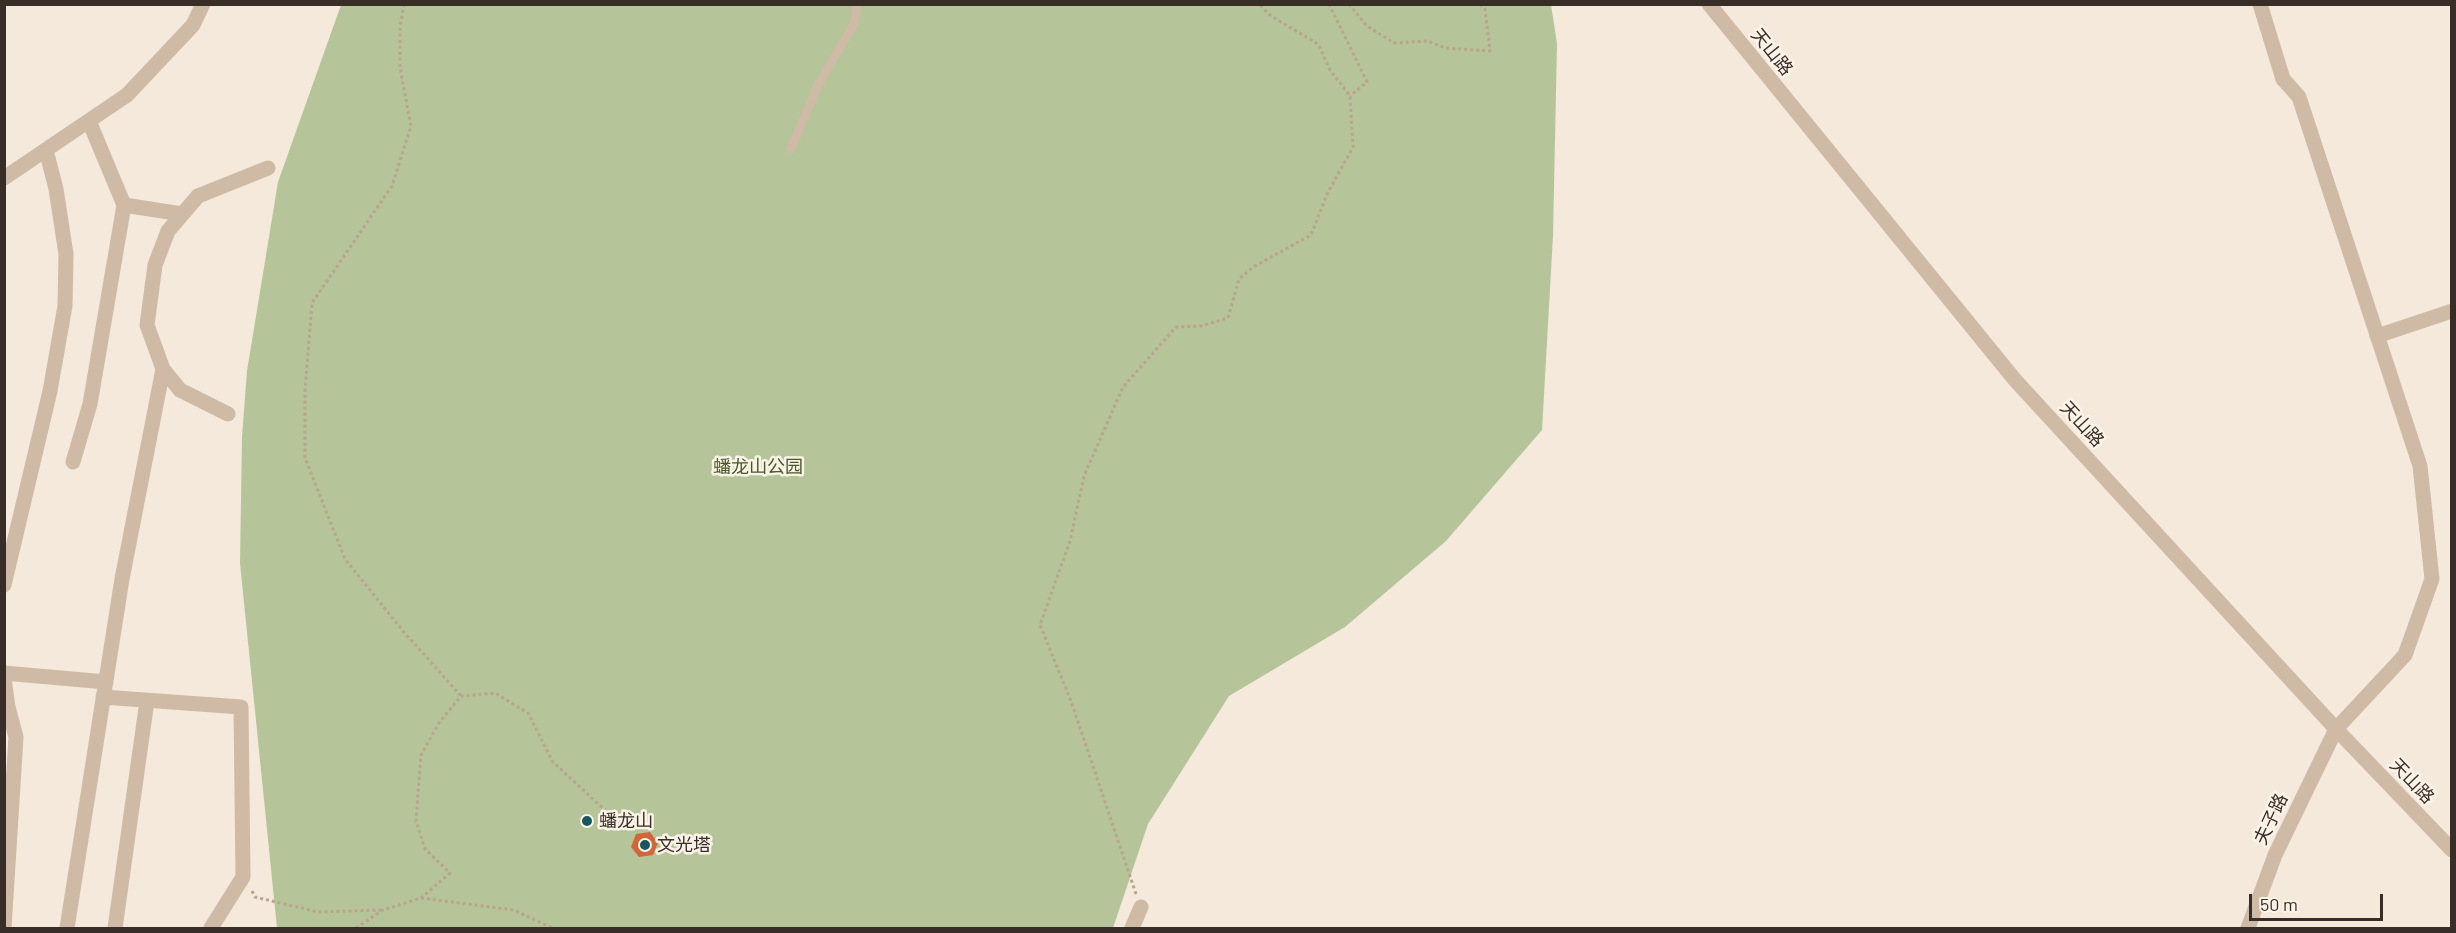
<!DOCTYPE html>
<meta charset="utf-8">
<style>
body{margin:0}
#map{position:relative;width:2456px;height:933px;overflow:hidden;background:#f4e9db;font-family:Barlow,sans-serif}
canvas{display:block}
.frame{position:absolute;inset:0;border:6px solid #392e27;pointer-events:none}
.scale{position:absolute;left:2249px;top:894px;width:134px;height:27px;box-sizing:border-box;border:3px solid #392e27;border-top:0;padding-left:8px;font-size:18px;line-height:21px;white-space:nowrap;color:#392e27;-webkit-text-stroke:4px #fbf3e8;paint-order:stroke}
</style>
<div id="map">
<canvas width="2456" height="933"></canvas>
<div class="frame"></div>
<div class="scale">50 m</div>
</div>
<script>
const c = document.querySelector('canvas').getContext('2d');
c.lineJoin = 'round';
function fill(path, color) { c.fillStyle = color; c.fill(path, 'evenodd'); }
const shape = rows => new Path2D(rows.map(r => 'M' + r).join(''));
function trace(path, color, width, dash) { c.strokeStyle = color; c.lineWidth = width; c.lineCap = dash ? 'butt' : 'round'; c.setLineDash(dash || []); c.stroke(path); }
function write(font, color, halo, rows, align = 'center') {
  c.font = font + ' Barlow,"Noto Sans SC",sans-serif'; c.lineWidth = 5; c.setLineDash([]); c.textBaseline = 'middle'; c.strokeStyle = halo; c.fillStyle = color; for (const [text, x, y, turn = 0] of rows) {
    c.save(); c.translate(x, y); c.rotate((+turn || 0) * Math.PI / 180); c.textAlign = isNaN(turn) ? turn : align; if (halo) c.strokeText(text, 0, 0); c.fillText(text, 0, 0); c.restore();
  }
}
fill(shape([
 [341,5,1551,5,1557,43,1553,236,1542,430,1446,541,1345,627,1229,696,1148,824,1113,928,277,928,240,563,242,437,247,371,278,182]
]), '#b5c599');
fill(shape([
 [650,832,658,843,653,855,639,857,631,847,636,834]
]), '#d2663b');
trace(shape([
 [404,4,400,28,400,68,411,126,392,186,312,303,305,391,305,458,345,559,403,631,461,696],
 [1329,4,1367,82,1350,96],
 [1349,4,1367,26,1394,43,1428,41,1445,48,1490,51,1485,9,1480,4],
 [252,891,255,897,318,912,381,910],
 [1136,894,1071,701,1040,625,1070,541,1084,476,1123,387,1176,327,1201,326,1228,318,1239,279,1253,267,1311,235,1327,194,1353,147,1350,96,1330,70,1318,44,1271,16,1259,4],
 [421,898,514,910,552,928],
 [356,928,383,910,421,898,450,873,425,849,416,821,421,755,439,723,461,696,495,693,528,713,553,762,621,825]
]), '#baa48f', 3, [3, 3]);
trace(shape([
 [791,149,818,85,855,22,857,4]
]), '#cebaa5', 9);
trace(shape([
 [2283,79,2299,97,2420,466,2432,579,2405,655,2336,729],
 [4,178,127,95,193,25,203,4],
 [124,205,182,214],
 [228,414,180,390,163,369,147,325,155,265,168,231,198,196,268,168],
 [73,462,90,404,124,205,89,121],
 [4,585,50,391,65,306,66,254,56,189,46,150],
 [4,673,106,682],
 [4,679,8,707,16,737,4,928],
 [103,697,241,707,243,877,211,928],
 [67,928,122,579,163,369],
 [115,928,147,701]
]), '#cebaa5', 15);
trace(shape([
 [2260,4,2283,79],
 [2377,336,2452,311],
 [1132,928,1141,907]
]), '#cebaa5', 15);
trace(shape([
 [1709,4,2015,380,2336,729,2452,850],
 [2248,928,2275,855,2336,729]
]), '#cebaa5', 15);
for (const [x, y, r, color] of [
 [587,821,6,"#18575f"],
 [645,845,6,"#18575f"]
]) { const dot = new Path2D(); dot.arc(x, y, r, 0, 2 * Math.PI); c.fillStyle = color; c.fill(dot); trace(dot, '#fbf3e8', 2); }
write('18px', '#392e27', '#fbf3e8', [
 ["天山路",1772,52,51],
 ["天山路",2082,424,47],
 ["天山路",2412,781,46],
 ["夫子路",2271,819,-65]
]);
write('18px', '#465a28', '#fbf3e8', [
 ["蟠龙山公园",758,467]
]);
write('18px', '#392e27', '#fbf3e8', [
 ["蟠龙山",599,821],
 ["文光塔",657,845]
], 'left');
</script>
